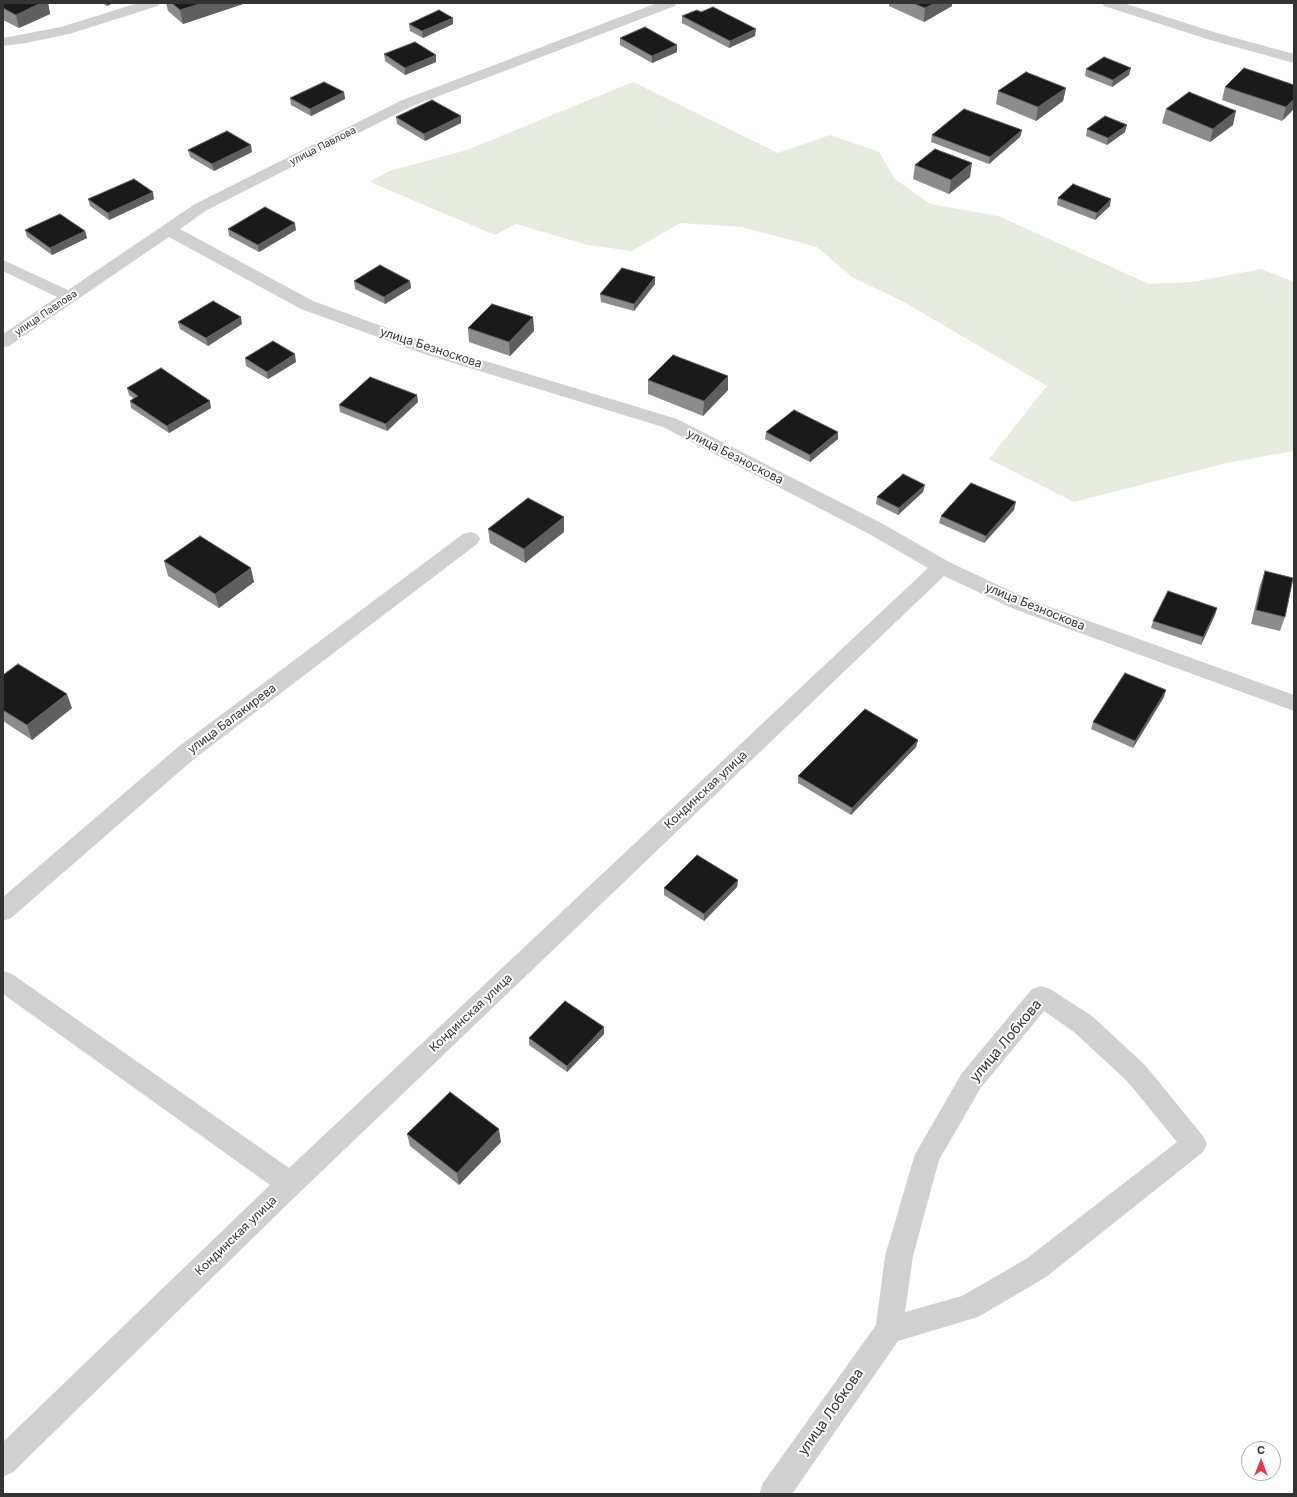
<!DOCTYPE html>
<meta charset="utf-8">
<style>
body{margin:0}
#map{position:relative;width:1297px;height:1497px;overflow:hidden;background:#fff;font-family:Inter,sans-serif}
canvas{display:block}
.frame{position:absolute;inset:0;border:4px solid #333;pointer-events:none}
.north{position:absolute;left:1241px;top:1441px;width:40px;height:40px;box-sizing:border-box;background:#fff;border:1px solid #adadad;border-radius:50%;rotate:0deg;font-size:11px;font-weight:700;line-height:16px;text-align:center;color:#333}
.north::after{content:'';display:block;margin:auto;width:14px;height:18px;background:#e63946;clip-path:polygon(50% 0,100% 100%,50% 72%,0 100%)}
</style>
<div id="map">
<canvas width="1297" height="1497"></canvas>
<div class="frame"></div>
<div class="north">С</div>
</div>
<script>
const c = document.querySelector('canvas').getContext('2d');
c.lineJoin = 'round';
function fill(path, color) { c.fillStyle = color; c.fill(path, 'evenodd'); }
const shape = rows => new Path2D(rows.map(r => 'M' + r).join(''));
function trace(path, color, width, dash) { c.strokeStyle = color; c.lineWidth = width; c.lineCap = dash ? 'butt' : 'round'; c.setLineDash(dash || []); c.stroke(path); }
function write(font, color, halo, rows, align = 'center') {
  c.font = font + ' Inter,sans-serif'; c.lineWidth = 4; c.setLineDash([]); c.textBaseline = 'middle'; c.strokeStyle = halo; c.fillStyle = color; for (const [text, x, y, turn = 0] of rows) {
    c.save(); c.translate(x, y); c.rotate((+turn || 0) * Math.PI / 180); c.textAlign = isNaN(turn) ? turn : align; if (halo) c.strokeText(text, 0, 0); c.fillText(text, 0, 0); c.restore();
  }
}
fill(shape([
 [633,82,778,153,830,135,879,152,895,179,930,204,998,216,1149,284,1193,282,1261,269,1294,282,1294,451,1226,463,1074,502,989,459,1047,386,904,302,852,277,817,247,742,227,680,223,632,251,588,245,516,224,495,235,370,182,389,171,467,150]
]), '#e6ecdf');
fill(shape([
 [138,3,160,3,158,6,69,34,26,43,3,46,3,38,61,27,138,3],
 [657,3,677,3,675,6,410,107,207,210,180,229,313,301,439,347,677,419,885,525,949,562,1028,599,1294,695,1294,711,1014,609,944,576,299,1193,13,1472,3,1477,3,1442,270,1185,3,994,3,971,12,974,289,1168,928,568,871,535,663,427,427,355,301,309,169,237,9,346,3,347,3,334,57,297,3,271,3,260,68,290,195,204,400,101,657,3],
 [1102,3,1123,3,1217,33,1294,54,1294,63,1207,39,1104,6,1102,3],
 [470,532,477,534,480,539,477,544,194,759,11,918,3,921,3,897,178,747,463,534,470,532],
 [1041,986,1050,989,1092,1016,1145,1065,1203,1136,1207,1144,1203,1152,1046,1277,978,1317,898,1341,792,1494,759,1494,763,1483,876,1325,885,1256,914,1157,918,1149,962,1073,1032,989,1041,986],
 [1044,1011,1074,1032,1127,1081,1177,1142,1026,1259,962,1296,905,1312,913,1256,939,1160,980,1089,1044,1011]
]), '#d0d0d0');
fill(shape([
 [3,3,48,3,50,14,19,28,3,20],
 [102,3,113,3,107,6],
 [166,3,246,3,183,24,168,11],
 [889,3,952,3,952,6,924,22,889,6],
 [701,12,755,36,729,48,682,23,682,16],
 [409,24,453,24,423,38,410,31],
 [620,38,677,52,652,63,620,45],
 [384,54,436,62,405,75,385,61],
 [1086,69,1129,75,1112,87,1085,76],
 [1294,85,1282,121,1222,100,1225,87],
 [1066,88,1063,101,1036,121,996,104,998,91],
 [344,92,345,99,311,116,291,105,290,98],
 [1166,109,1233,125,1210,142,1162,123],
 [396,117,461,123,425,141,397,124],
 [1087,129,1125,132,1107,145,1086,136],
 [1022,130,1020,137,989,164,931,142,932,135],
 [188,150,252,152,214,171,190,157],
 [915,165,970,177,949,194,913,179],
 [1058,198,1110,206,1095,220,1057,205],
 [88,199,154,199,109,220,90,206],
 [228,229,296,230,259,252,229,236],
 [25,230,85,231,87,238,52,255,27,237],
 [354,281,410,281,411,288,385,304,355,289],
 [655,284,634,311,601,302,600,294],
 [533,317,534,331,510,356,469,342,468,328],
 [178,322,242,324,208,346,180,329],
 [245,358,296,362,268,379,246,366],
 [728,376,728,390,703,416,648,394,648,380],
 [127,388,211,408,169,433,131,408,130,401,133,398,129,395],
 [417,395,418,402,387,431,340,412,339,405],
 [766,432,838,439,810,462,765,439],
 [923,492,898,515,876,504,877,497],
 [1014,510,984,543,939,523,941,516],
 [564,517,564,532,525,563,490,543,488,529],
 [164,561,254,582,219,608,168,576],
 [1265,571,1285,617,1280,631,1251,624,1260,585],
 [1217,608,1215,615,1201,645,1151,628,1153,621],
 [3,675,72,708,32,740,3,721],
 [1164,697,1133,748,1091,729,1093,722],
 [918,740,916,747,851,815,798,783,798,776],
 [738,880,737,887,704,921,664,895,664,888],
 [604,1034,567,1072,529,1045,529,1038],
 [407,1134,501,1142,459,1185,410,1146]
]), '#8c8c8c');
fill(shape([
 [41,3,48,3,50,14,19,28,16,15],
 [107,3,113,3,107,6],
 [203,3,246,3,183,24,180,10],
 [935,3,952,3,952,6,924,22,925,8],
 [453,18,453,24,423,38,422,31],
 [756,29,755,36,729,48,730,41],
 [677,45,677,52,652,63,652,56],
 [436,55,436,62,405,75,405,68],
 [1131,68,1129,75,1112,87,1113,80],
 [1066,88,1063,101,1036,121,1038,107],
 [344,92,345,99,311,116,310,109],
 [1294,99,1294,109,1282,121,1286,107],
 [1236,111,1233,125,1210,142,1213,129],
 [461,116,461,123,425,141,424,134],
 [1127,125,1125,132,1107,145,1108,138],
 [1022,130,1020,137,989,164,990,157],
 [251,145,252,152,214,171,212,164],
 [972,163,970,177,949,194,951,180],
 [153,192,154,199,109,220,108,213],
 [1111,199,1110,206,1095,220,1097,213],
 [295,223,296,230,259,252,258,245],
 [85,231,87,238,52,255,50,248],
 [655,277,655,284,634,311,634,304],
 [410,281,411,288,385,304,384,297],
 [241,317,242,324,208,346,206,338],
 [533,317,534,331,510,356,509,342],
 [295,354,296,362,268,379,267,372],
 [728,376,728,390,703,416,704,401],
 [417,395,418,402,387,431,386,424],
 [210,401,211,408,169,433,167,426],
 [838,432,838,439,810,462,810,455],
 [925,485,923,492,898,515,899,508],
 [1016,502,1014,510,984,543,986,536],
 [564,517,564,532,525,563,524,549],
 [251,568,254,582,219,608,215,594],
 [1217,608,1215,615,1201,645,1203,637],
 [1166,690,1164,697,1133,748,1135,741],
 [67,694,72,708,32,740,27,725],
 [918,740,916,747,851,815,852,808],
 [738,880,737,887,704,921,704,914],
 [604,1027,604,1034,567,1072,567,1066],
 [499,1129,501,1142,459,1185,457,1173]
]), '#5f5f5f');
const building = shape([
 [3,3,41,3,16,15,3,8,3,3],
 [172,3,203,3,180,10,172,3],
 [913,3,935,3,925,8,913,3],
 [713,7,756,29,730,41,682,16,697,10,701,12,713,7],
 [439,10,453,18,422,31,409,24,439,10],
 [645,27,677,45,652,56,620,38,645,27],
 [415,42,436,55,405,68,384,54,415,42],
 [1104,57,1131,68,1113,80,1086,69,1104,57],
 [1244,68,1294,85,1294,99,1286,107,1225,87,1244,68],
 [1026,72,1066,88,1038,107,998,91,1026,72],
 [324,82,344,92,310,109,290,98,324,82],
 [1189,92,1236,111,1213,129,1166,109,1189,92],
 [432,100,461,116,424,134,396,117,432,100],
 [964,109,1022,130,990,157,932,135,964,109],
 [1105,116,1127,125,1108,138,1087,129,1105,116],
 [227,131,251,145,212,164,188,150,227,131],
 [935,149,972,163,951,180,915,165,935,149],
 [134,179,153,192,108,213,88,199,134,179],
 [1073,184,1111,199,1097,213,1058,198,1073,184],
 [265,207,295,223,258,245,228,229,265,207],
 [60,214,85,231,50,248,25,230,60,214],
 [380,265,410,281,384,297,354,281,380,265],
 [622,268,655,277,634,304,600,294,622,268],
 [213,301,241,317,206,338,178,322,213,301],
 [492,304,533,317,509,342,468,328,492,304],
 [273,341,295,354,267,372,245,358,273,341],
 [673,355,728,376,704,401,648,380,673,355],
 [161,368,210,401,167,426,130,401,138,396,127,388,161,368],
 [370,377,417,395,386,424,339,405,370,377],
 [794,410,838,432,810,455,766,432,794,410],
 [903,474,925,485,899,508,877,497,903,474],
 [971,483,1016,502,986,536,941,516,971,483],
 [528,498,564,517,524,549,488,529,528,498],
 [200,536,251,568,215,594,164,561,200,536],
 [1265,571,1293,578,1285,617,1256,610,1265,571],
 [1168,591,1217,608,1203,637,1153,621,1168,591],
 [18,664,67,694,27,725,3,710,3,675,18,664],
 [1125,673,1166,690,1135,741,1093,722,1125,673],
 [865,709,918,740,852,808,798,776,865,709],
 [697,855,738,880,704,914,664,888,697,855],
 [565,1001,604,1027,567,1066,529,1038,565,1001],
 [450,1092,499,1129,457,1173,407,1134,450,1092]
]);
fill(building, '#1a1a1a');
trace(building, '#5f5f5f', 1);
write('10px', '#333', '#fff', [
 ["улица Павлова",323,146,-27],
 ["улица Павлова",46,313,-34]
]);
write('12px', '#333', '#fff', [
 ["улица Безноскова",431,348,18],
 ["улица Безноскова",735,457,27],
 ["улица Безноскова",1035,607,22],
 ["улица Балакирева",232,719,-37],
 ["Кондинская улица",706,790,-43],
 ["Кондинская улица",471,1013,-43],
 ["Кондинская улица",236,1236,-44]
]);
write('14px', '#333', '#fff', [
 ["улица Лобкова",1006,1041,-50],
 ["улица Лобкова",831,1412,-55]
]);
</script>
